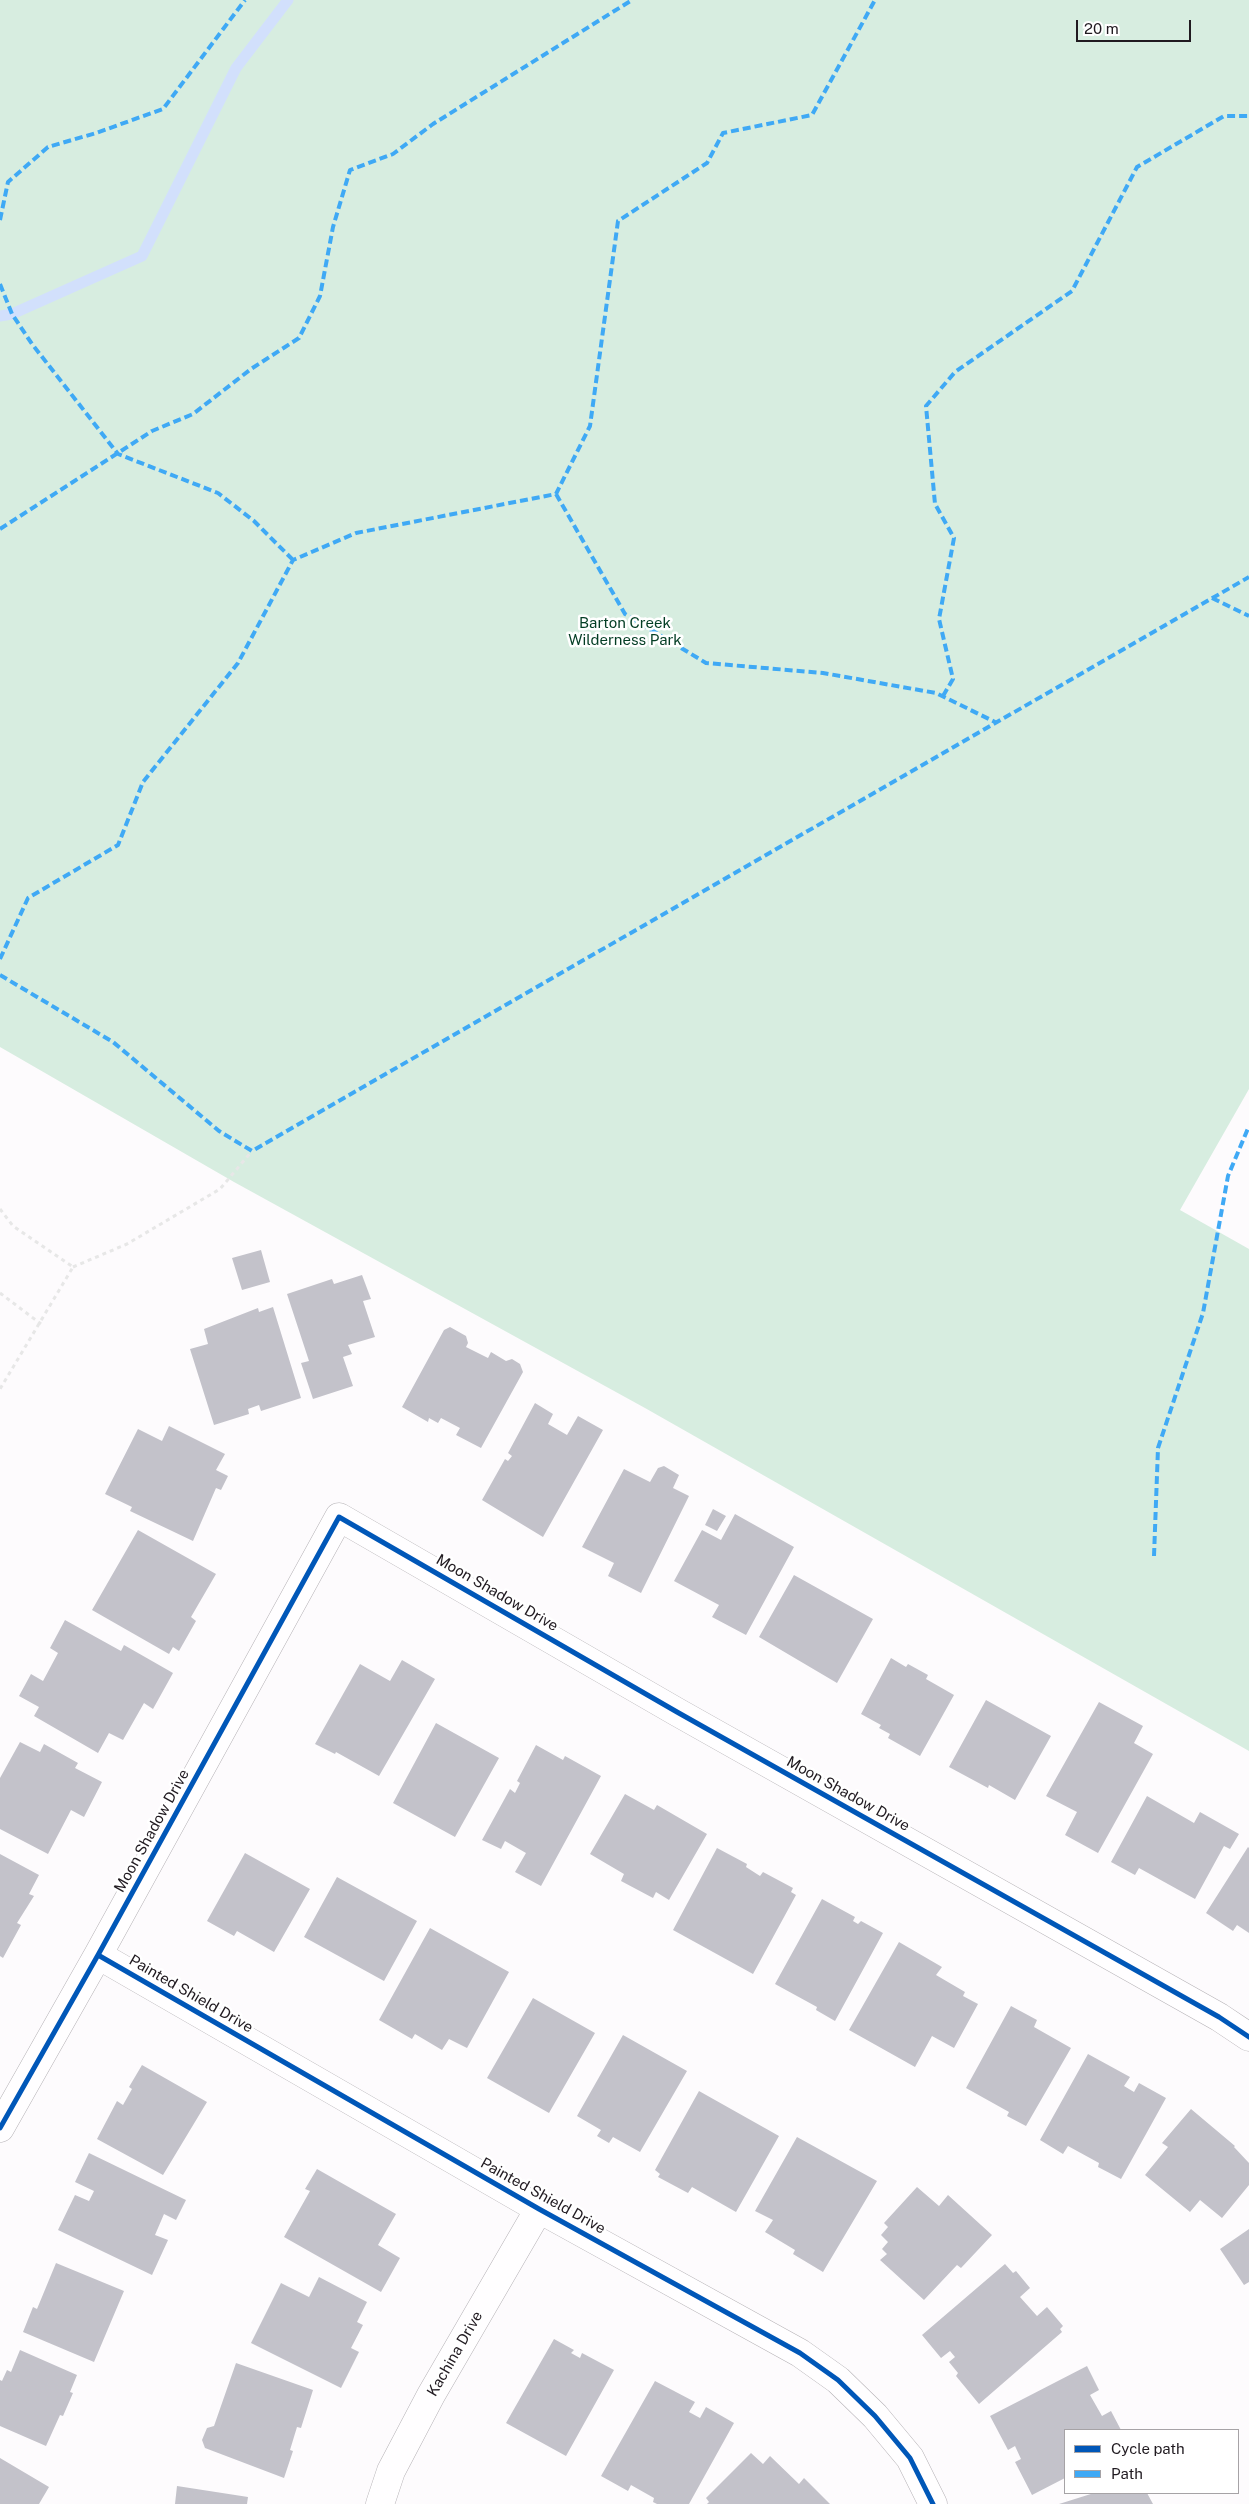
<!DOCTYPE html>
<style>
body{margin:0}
#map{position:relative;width:1249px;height:2504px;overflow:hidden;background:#fdfbfd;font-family:"Public Sans",sans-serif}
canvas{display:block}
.legend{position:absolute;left:1064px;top:2429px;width:175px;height:65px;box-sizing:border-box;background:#fff;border:1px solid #a6a3a6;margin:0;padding:6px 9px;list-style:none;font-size:15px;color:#201a20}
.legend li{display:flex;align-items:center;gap:10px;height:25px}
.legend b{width:25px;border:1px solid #a6a3a6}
.scale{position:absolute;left:1076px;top:20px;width:115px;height:22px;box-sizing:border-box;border:2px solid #201a20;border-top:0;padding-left:6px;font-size:15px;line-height:18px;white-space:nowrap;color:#201a20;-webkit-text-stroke:4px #fff;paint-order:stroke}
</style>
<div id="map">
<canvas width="1249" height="2504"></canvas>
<ul class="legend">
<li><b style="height:6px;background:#0057b8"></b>Cycle path</li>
<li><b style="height:6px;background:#3fa9f5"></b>Path</li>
</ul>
<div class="scale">20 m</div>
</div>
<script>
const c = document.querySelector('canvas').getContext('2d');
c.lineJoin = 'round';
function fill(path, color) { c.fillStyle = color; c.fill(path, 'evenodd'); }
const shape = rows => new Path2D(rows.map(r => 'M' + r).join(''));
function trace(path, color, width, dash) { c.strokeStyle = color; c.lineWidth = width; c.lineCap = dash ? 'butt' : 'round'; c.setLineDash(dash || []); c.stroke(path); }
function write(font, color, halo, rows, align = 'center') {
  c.font = font + ' "Public Sans",sans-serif'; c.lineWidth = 5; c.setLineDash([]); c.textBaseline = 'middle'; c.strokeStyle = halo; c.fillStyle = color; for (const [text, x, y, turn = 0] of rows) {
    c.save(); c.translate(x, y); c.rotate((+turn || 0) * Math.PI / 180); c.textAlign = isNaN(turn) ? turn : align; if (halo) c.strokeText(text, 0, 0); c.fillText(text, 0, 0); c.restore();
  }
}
fill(shape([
 [0,0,1249,0,1249,1089,1180,1210,1249,1249,1249,1751,645,1408,234,1182,0,1047]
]), '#d7ede0');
trace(shape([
 [0,316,12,314,142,256,236,68,288,0]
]), '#d2e0fc', 11);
fill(shape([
 [261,1250,270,1282,242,1290,232,1258],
 [362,1275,371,1299,363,1301,375,1337,348,1345,352,1354,343,1357,353,1386,313,1399,301,1363,309,1361,287,1294,332,1279,334,1284],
 [273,1307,301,1398,261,1411,259,1405,248,1409,249,1414,214,1425,190,1349,208,1344,204,1329,258,1308,259,1312],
 [450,1327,466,1336,468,1343,466,1347,488,1358,491,1352,506,1361,512,1359,520,1364,523,1372,481,1448,456,1435,460,1428,441,1418,438,1423,429,1418,428,1422,402,1407,444,1330],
 [535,1403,553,1414,548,1424,567,1435,578,1416,603,1430,543,1537,482,1500,505,1459,508,1461,512,1456,508,1453],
 [169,1426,225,1454,216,1470,228,1476,221,1490,216,1488,193,1541,130,1511,132,1507,105,1494,138,1429,162,1441],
 [664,1466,679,1475,673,1488,689,1496,641,1593,608,1576,614,1563,582,1547,624,1469,650,1482,658,1468],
 [713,1509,726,1516,717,1531,705,1525],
 [735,1514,794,1547,746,1635,712,1617,719,1605,674,1581,702,1530,721,1540],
 [138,1530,216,1574,191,1617,196,1621,179,1651,173,1647,169,1654,92,1610],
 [794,1575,873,1619,837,1683,759,1637],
 [65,1620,121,1651,124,1645,173,1673,153,1709,144,1703,123,1740,109,1733,98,1753,34,1716,39,1707,19,1696,31,1674,43,1681,58,1653,50,1648],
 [891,1658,906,1667,908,1664,928,1675,926,1679,954,1695,920,1756,888,1738,890,1734,879,1728,881,1725,861,1714],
 [402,1660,435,1679,379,1776,336,1752,335,1754,315,1744,360,1664,390,1681],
 [986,1700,1051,1736,1015,1800,989,1785,988,1788,949,1767],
 [1099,1702,1143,1726,1134,1743,1153,1754,1098,1853,1065,1835,1077,1812,1046,1796],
 [436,1723,499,1758,455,1837,393,1803],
 [20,1742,40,1752,44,1744,78,1763,75,1768,102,1782,84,1817,71,1810,48,1854,0,1829,0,1778],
 [536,1745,563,1760,565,1756,601,1776,541,1886,515,1872,526,1853,505,1841,501,1849,482,1840,510,1789,515,1793,520,1783,517,1781],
 [625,1794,654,1810,657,1805,707,1834,669,1900,656,1892,653,1898,621,1881,624,1874,590,1854],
 [1147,1796,1194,1823,1200,1812,1239,1834,1230,1849,1224,1846,1195,1899,1139,1868,1135,1875,1111,1862],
 [1248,1847,1249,1848,1249,1933,1237,1925,1233,1931,1206,1913],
 [717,1848,747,1864,746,1867,760,1876,763,1872,793,1888,791,1892,796,1895,753,1974,673,1930],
 [245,1853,310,1889,274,1952,237,1931,234,1936,207,1921],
 [0,1854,39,1875,29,1894,34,1896,17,1923,21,1925,3,1958,0,1956],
 [337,1877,417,1921,384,1981,304,1937],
 [822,1899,855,1917,853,1921,858,1924,861,1921,883,1933,835,2021,816,2010,817,2007,775,1984],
 [430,1928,509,1972,467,2048,449,2039,442,2050,415,2034,412,2039,379,2020],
 [899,1942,942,1967,936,1975,965,1992,963,1996,978,2004,954,2048,932,2036,915,2067,849,2030],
 [533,1998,595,2033,549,2113,487,2078],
 [1011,2006,1037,2020,1034,2027,1071,2048,1026,2126,1007,2116,1009,2112,966,2088],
 [623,2035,687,2071,640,2152,613,2137,609,2143,597,2136,601,2130,577,2116],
 [1088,2054,1130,2077,1124,2086,1134,2092,1139,2083,1166,2098,1121,2179,1098,2167,1099,2163,1068,2146,1063,2154,1040,2140],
 [142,2065,207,2102,163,2175,97,2139,117,2101,123,2105,132,2089,129,2087],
 [699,2091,779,2136,736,2212,692,2187,688,2193,658,2177,660,2174,655,2170],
 [1191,2109,1235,2146,1234,2147,1249,2163,1249,2185,1222,2218,1200,2200,1190,2212,1145,2175,1168,2147,1162,2143],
 [797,2137,877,2181,823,2272,793,2254,795,2250,765,2232,773,2220,755,2211],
 [89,2153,186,2200,176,2220,164,2214,155,2235,168,2240,152,2275,58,2230,75,2195,89,2201,94,2191,75,2182],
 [317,2169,396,2214,378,2245,400,2258,381,2292,284,2237,310,2191,305,2189],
 [917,2187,939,2206,948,2195,992,2235,961,2268,957,2265,924,2300,880,2260,887,2254,882,2249,888,2242,881,2235,888,2227,884,2223],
 [1249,2229,1249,2282,1244,2285,1220,2249],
 [56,2263,124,2291,94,2362,23,2332,33,2307,37,2309],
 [1005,2264,1013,2273,1016,2271,1030,2288,1020,2297,1037,2316,1047,2307,1063,2326,1060,2329,1062,2332,979,2404,956,2376,958,2373,949,2362,955,2357,950,2351,941,2358,922,2335],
 [319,2277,367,2302,357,2322,363,2325,351,2348,359,2352,341,2388,251,2343,281,2283,309,2297],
 [554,2339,574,2350,571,2353,580,2358,582,2353,614,2370,566,2456,506,2423],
 [20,2350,77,2375,70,2392,73,2393,63,2416,60,2415,46,2446,0,2426,0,2380,2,2381,7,2370,11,2372],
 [236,2363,313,2390,301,2428,297,2427,290,2450,293,2451,284,2478,205,2448,202,2440,207,2428,214,2426],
 [1087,2366,1099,2390,1090,2395,1102,2416,1111,2411,1121,2430,1065,2430,1065,2478,1032,2495,1015,2462,1021,2459,1015,2446,1008,2450,990,2416],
 [655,2381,695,2402,689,2412,700,2418,706,2407,734,2423,689,2504,657,2504,653,2502,654,2498,631,2485,628,2491,601,2476],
 [751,2453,763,2464,770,2456,799,2484,804,2478,830,2504,707,2504,709,2502,706,2498],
 [0,2458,49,2487,39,2504,0,2504],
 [177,2486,248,2497,247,2504,175,2504],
 [1094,2493,1147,2493,1153,2504,1059,2504]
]), '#c3c2ca');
const minor = shape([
 [98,1955,539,2209,800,2353,838,2380,875,2416,910,2458,933,2504],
 [0,2128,98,1955,339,1517,677,1712,1219,2017,1249,2037],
 [380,2504,391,2471,431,2395,539,2209]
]);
trace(minor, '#b4b1b5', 29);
trace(shape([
 [0,1209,13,1226,73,1267,0,1389],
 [73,1267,127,1244,220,1189,252,1151],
 [0,1293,41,1324]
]), '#e7e7e7', 3, [4, 4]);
trace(minor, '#fffeff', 28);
trace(shape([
 [0,220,8,182,48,147,96,133,163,109,245,0],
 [0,284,12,314,32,344,118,454,218,493,254,521,293,560],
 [556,494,625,614,706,663,823,673,936,693,995,722],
 [0,529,152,431,193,414,251,369,299,338,320,296,333,227,350,170,393,154,433,124,632,0],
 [1212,598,1249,616],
 [943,696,953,679,939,619,954,538,935,504,926,406,955,372,1072,291,1137,167,1224,116,1249,116],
 [0,959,28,898,118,845,143,782,238,663,293,560,356,533,556,494,590,426,618,221,707,163,723,133,812,115,875,0],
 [0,975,113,1042,219,1131,252,1151,1249,577],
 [1154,1556,1158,1448,1203,1313,1228,1176,1249,1126]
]), '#3fa9f5', 4, [8, 4]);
trace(shape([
 [98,1955,539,2209,800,2353,838,2380,875,2416,910,2458,933,2504],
 [0,2128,98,1955,339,1517,677,1712,1219,2017,1249,2037]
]), '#0057b8', 5);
write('15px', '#033d24', '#fff', [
 ["Barton Creek",625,623],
 ["Wilderness Park",625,640]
]);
write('15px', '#201a20', '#fff', [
 ["Moon Shadow Drive",497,1593,30],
 ["Moon Shadow Drive",848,1794,29],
 ["Moon Shadow Drive",152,1831,-61],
 ["Painted Shield Drive",191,1994,30],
 ["Painted Shield Drive",543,2196,29],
 ["Kachina Drive",455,2354,-60]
]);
</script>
